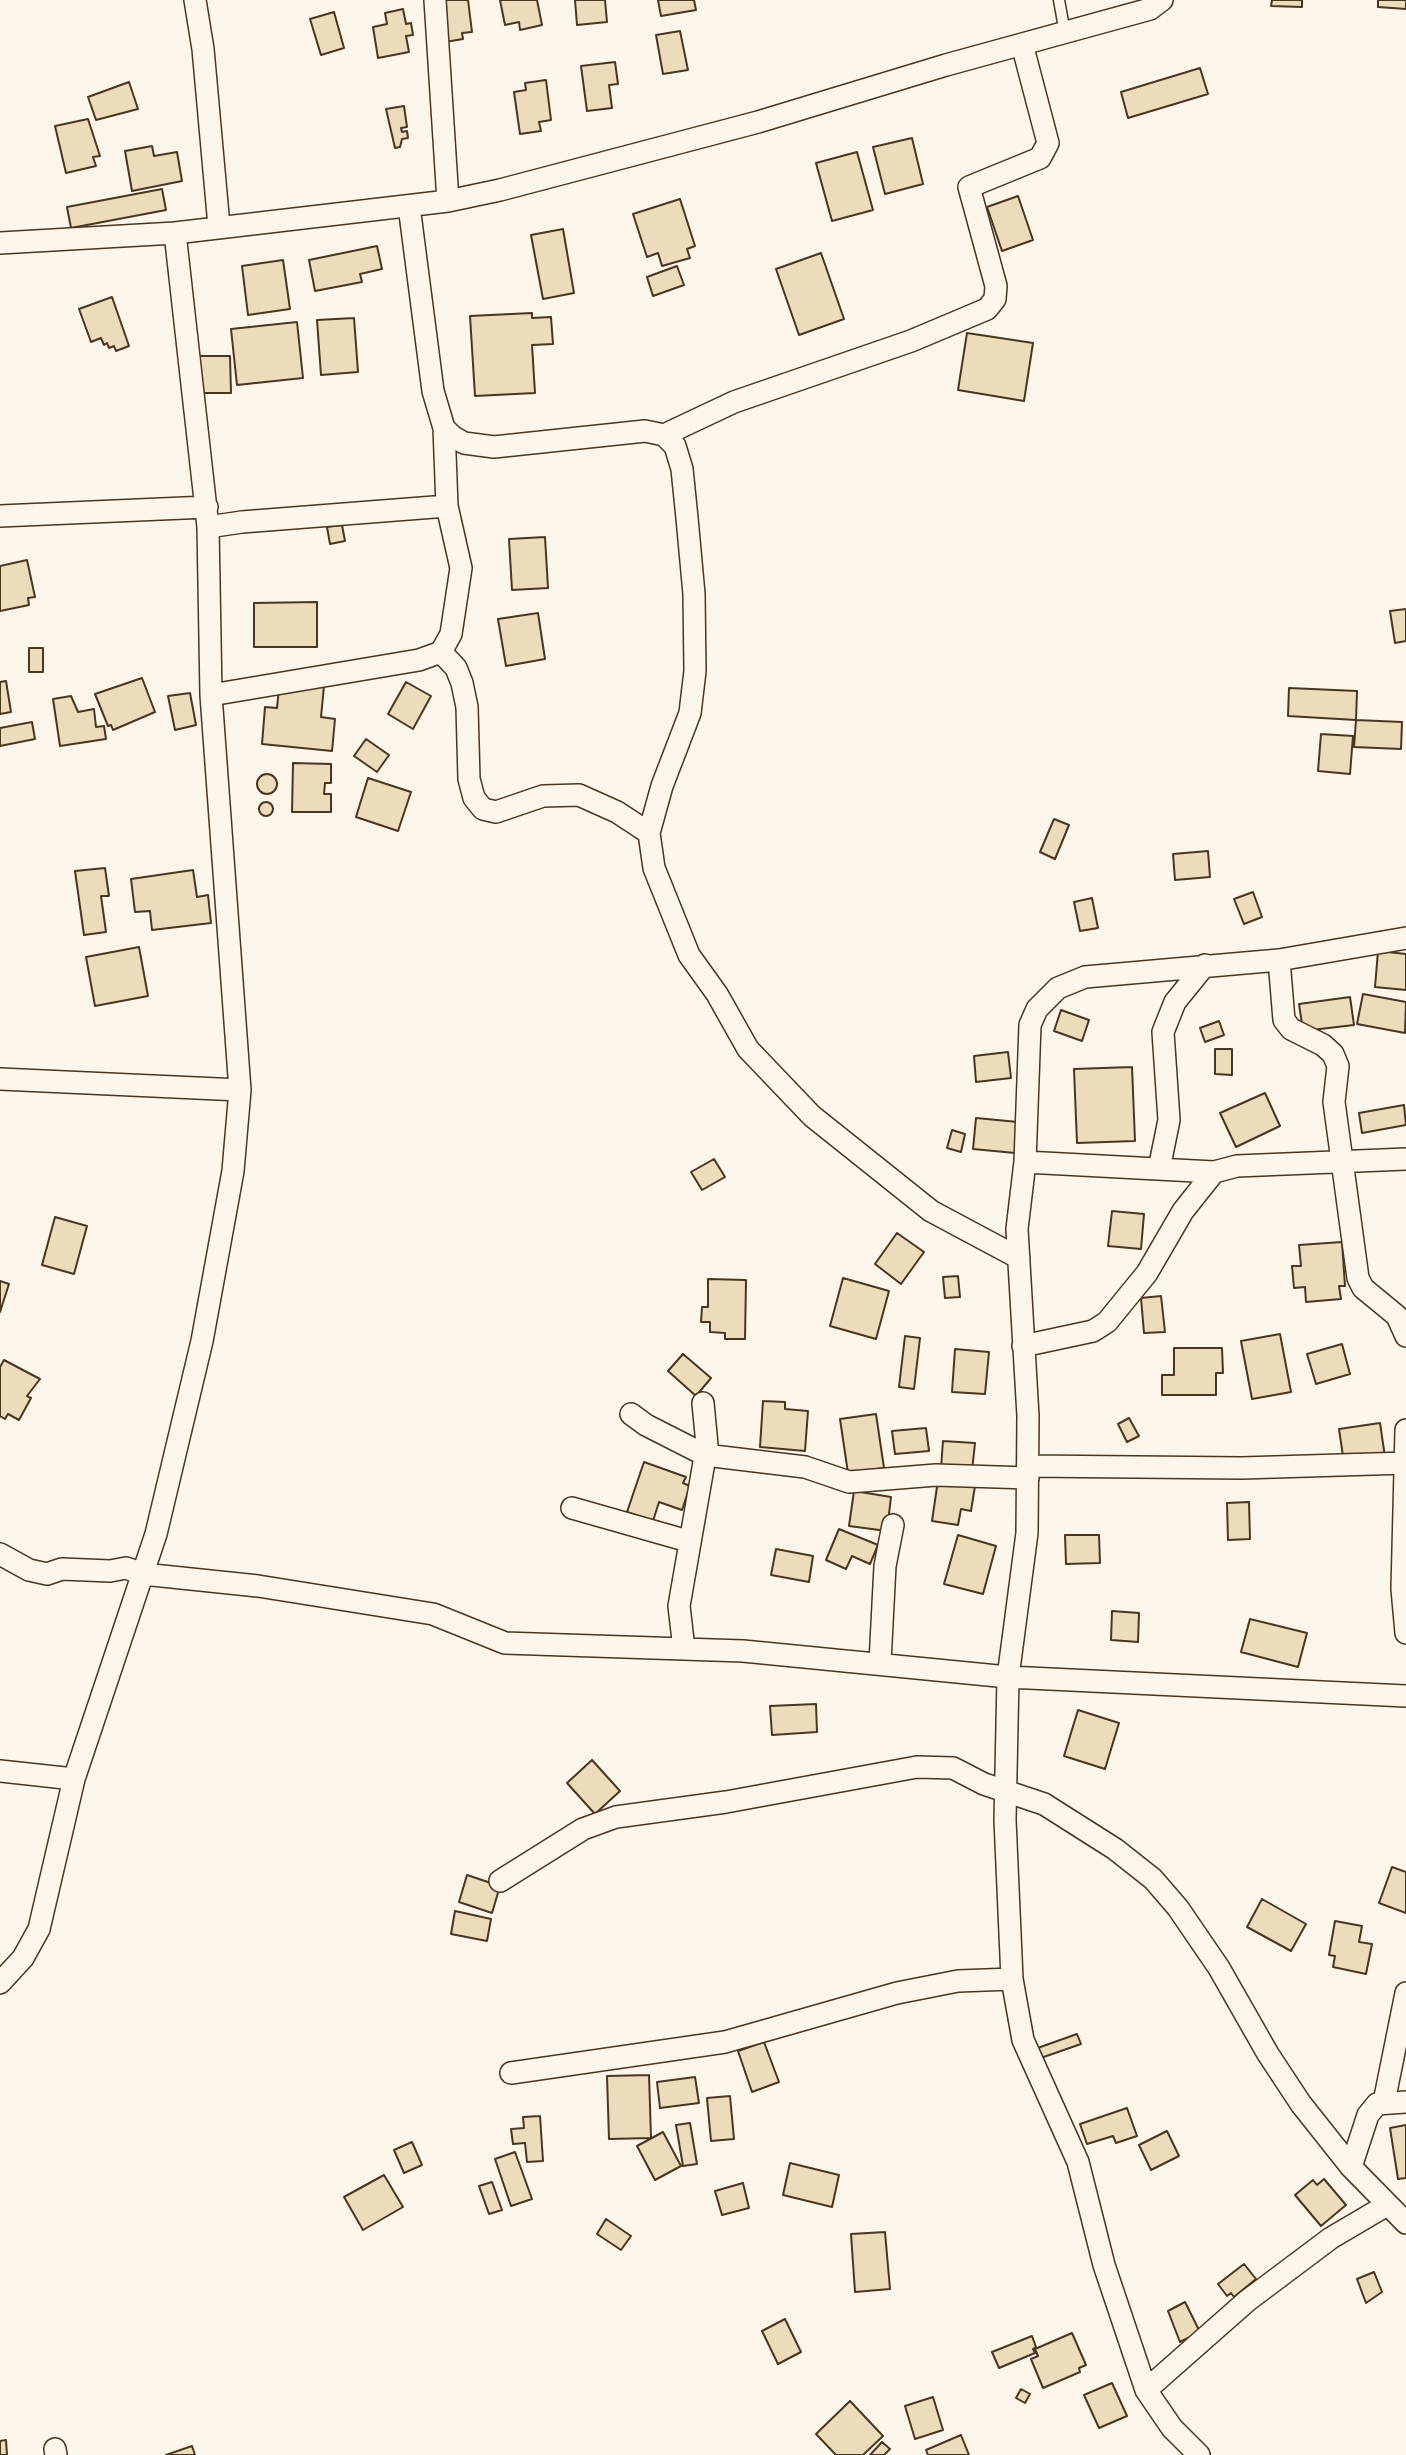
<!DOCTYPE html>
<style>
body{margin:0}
canvas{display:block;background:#fbf6e9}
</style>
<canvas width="1406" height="2455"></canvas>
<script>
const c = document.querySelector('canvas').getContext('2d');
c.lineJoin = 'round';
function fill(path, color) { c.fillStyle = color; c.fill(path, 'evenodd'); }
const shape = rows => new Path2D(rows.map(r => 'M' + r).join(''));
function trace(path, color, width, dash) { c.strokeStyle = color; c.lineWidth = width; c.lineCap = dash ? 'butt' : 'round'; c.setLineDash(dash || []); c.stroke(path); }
const building = shape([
 [447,0,468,0,472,32,462,33,463,39,445,42,440,3,447,0],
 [500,0,537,0,542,25,520,30,519,22,505,25,500,0],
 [575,0,605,0,607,22,577,25,575,0],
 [658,0,694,0,696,10,661,16,658,0],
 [1272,0,1302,0,1302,7,1271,6,1272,0],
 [1378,0,1406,0,1406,9,1378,7,1378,0],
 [403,9,406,24,411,23,413,35,406,36,409,52,378,58,373,27,387,24,385,13,403,9],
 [334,12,344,48,321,55,310,19,334,12],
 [680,31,688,70,663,74,656,35,680,31],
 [615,62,618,84,609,85,612,108,587,111,581,66,615,62],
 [1200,68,1208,94,1128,118,1121,92,1200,68],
 [546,80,551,120,539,122,541,131,520,134,514,92,526,90,525,83,546,80],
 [129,82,138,109,96,120,88,97,129,82],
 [404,106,407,127,401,128,402,132,407,131,408,138,402,139,400,147,395,148,386,109,404,106],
 [88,119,100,156,93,157,96,166,66,173,55,126,88,119],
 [912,138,923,184,885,194,873,147,912,138],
 [152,146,154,156,177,152,182,181,132,191,125,151,152,146],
 [857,152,873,210,832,221,816,163,857,152],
 [162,189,166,210,71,228,67,207,162,189],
 [1018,196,1033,240,1002,251,987,207,1018,196],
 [680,199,695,246,687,249,690,258,662,266,658,253,647,257,633,214,680,199],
 [563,229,574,293,543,299,531,235,563,229],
 [377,246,382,269,360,274,362,282,315,291,309,260,377,246],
 [821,253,844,319,799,335,776,269,821,253],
 [283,260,290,309,248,315,242,266,283,260],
 [677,266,684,285,653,296,647,277,677,266],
 [112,297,129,346,116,351,114,346,109,348,107,343,104,345,101,338,91,342,79,309,112,297],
 [532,313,532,318,551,317,553,344,532,345,535,393,475,396,470,316,532,313],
 [354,318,358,372,321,375,317,320,354,318],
 [297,322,303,378,237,385,231,329,297,322],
 [967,333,1033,343,1024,401,958,390,967,333],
 [199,356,230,356,231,393,199,393,199,356],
 [342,525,345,541,330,544,327,527,342,525],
 [545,537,548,588,512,590,509,539,545,537],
 [27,560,35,597,28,598,29,605,0,611,0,566,27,560],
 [317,602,317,647,254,647,254,603,317,602],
 [1406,609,1406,641,1395,643,1390,611,1406,609],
 [538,613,545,659,506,666,498,619,538,613],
 [29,648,43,648,43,672,29,672,29,648],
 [142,678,155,712,113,730,111,725,108,726,95,694,142,678],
 [6,681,11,712,0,714,0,682,6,681],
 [406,682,431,696,413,729,388,714,406,682],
 [324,686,321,717,335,719,332,751,262,744,265,707,277,708,279,688,324,686],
 [1289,688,1357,691,1356,720,1288,716,1289,688],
 [190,693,196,725,175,730,168,696,190,693],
 [71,696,78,712,94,709,96,727,104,726,106,739,60,746,53,699,71,696],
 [1356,720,1402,722,1401,749,1354,747,1356,720],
 [32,722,35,739,0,746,0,728,32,722],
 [1321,734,1353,736,1350,774,1318,771,1321,734],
 [366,739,389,755,377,772,354,756,366,739],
 [293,763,331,764,331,783,325,783,324,794,331,794,331,812,292,812,293,763],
 '257 784a10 10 0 1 1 20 0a10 10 0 1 1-20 0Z',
 [368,778,411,792,398,831,356,817,368,778],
 '259 809a7 7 0 1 1 14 0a7 7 0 1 1-14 0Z',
 [1054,819,1069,825,1055,859,1040,852,1054,819],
 [1208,851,1210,877,1175,880,1173,854,1208,851],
 [105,868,109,896,101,896,106,932,84,935,75,871,105,868],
 [193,870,197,897,208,895,211,923,152,930,150,911,135,912,131,879,193,870],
 [1253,892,1262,917,1244,924,1234,899,1253,892],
 [1092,898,1098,928,1080,931,1074,902,1092,898],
 [139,947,148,996,95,1006,86,957,139,947],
 [1378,951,1406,954,1406,990,1375,987,1378,951],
 [1363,994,1406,1002,1405,1033,1357,1024,1363,994],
 [1350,997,1354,1025,1303,1031,1299,1004,1350,997],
 [1061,1010,1089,1020,1082,1041,1054,1031,1061,1010],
 [1219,1021,1224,1035,1205,1042,1200,1028,1219,1021],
 [1215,1049,1232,1049,1232,1075,1215,1074,1215,1049],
 [1008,1052,1011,1078,976,1082,974,1056,1008,1052],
 [1132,1067,1135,1141,1077,1143,1074,1069,1132,1067],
 [1265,1093,1280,1126,1236,1147,1220,1113,1265,1093],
 [1404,1105,1406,1125,1362,1133,1359,1113,1404,1105],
 [976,1118,1018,1122,1015,1153,973,1149,976,1118],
 [952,1130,965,1134,961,1152,947,1148,952,1130],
 [714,1159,725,1177,702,1190,691,1172,714,1159],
 [1112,1211,1144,1214,1141,1249,1108,1246,1112,1211],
 [55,1217,87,1226,74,1274,42,1265,55,1217],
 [897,1233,924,1252,901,1284,875,1264,897,1233],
 [1342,1242,1345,1286,1339,1286,1341,1299,1306,1302,1305,1287,1294,1288,1292,1266,1301,1266,1299,1245,1342,1242],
 [958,1276,960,1297,945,1298,943,1277,958,1276],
 [843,1278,889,1291,876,1339,830,1326,843,1278],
 [708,1279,746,1280,745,1339,725,1339,725,1333,710,1332,710,1322,701,1322,702,1307,708,1307,708,1279],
 [0,1281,9,1284,0,1312,0,1281],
 [1161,1296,1165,1332,1144,1333,1141,1298,1161,1296],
 [1280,1334,1291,1392,1252,1399,1241,1341,1280,1334],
 [905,1336,920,1338,914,1389,899,1387,905,1336],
 [1342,1344,1350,1374,1316,1384,1307,1354,1342,1344],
 [1174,1348,1222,1348,1223,1373,1216,1373,1216,1395,1162,1395,1162,1375,1174,1375,1174,1348],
 [955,1349,989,1352,985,1394,952,1392,955,1349],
 [683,1354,711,1378,696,1396,668,1371,683,1354],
 [4,1360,40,1379,27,1396,31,1398,19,1420,8,1414,5,1419,0,1416,0,1367,4,1360],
 [763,1401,785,1402,785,1409,808,1411,805,1451,760,1447,763,1401],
 [876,1414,884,1468,848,1473,840,1419,876,1414],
 [1129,1418,1139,1436,1127,1442,1118,1424,1129,1418],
 [1380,1423,1385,1457,1344,1463,1339,1429,1380,1423],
 [926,1428,929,1451,895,1454,892,1431,926,1428],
 [943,1441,975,1443,972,1471,941,1468,943,1441],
 [644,1462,686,1477,683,1483,690,1486,682,1510,659,1502,653,1521,627,1512,644,1462],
 [938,1480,975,1486,971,1511,961,1509,958,1525,932,1521,938,1480],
 [854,1491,891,1497,887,1531,849,1526,854,1491],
 [1249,1502,1250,1539,1228,1540,1227,1503,1249,1502],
 [839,1529,878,1545,870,1564,852,1556,846,1569,826,1560,839,1529],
 [958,1535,996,1546,983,1594,944,1584,958,1535],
 [1065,1535,1099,1535,1100,1563,1066,1564,1065,1535],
 [776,1549,813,1556,809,1582,771,1575,776,1549],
 [1112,1611,1139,1613,1138,1642,1111,1640,1112,1611],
 [1250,1619,1307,1633,1298,1667,1241,1652,1250,1619],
 [816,1704,817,1732,772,1735,770,1706,816,1704],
 [1078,1710,1119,1723,1105,1769,1064,1756,1078,1710],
 [592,1760,620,1791,595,1814,567,1783,592,1760],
 [1392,1867,1406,1872,1406,1913,1379,1903,1392,1867],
 [467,1875,500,1886,492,1913,459,1902,467,1875],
 [1262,1899,1306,1924,1291,1951,1247,1927,1262,1899],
 [455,1911,491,1919,487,1941,451,1934,455,1911],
 [1335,1921,1362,1926,1359,1942,1372,1944,1366,1974,1333,1967,1335,1956,1329,1955,1335,1921],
 [1077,2034,1081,2044,1035,2060,1032,2050,1077,2034],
 [764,2042,779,2082,752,2092,738,2051,764,2042],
 [649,2075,651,2138,609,2139,607,2076,649,2075],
 [695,2077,699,2103,660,2108,657,2082,695,2077],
 [730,2096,734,2139,711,2141,707,2098,730,2096],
 [1127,2108,1137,2136,1116,2143,1113,2136,1087,2144,1080,2124,1127,2108],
 [540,2116,543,2161,527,2162,525,2143,513,2144,511,2129,524,2128,523,2117,540,2116],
 [690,2123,697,2164,683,2166,676,2125,690,2123],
 [1406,2125,1406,2178,1398,2179,1390,2128,1406,2125],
 [1167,2131,1179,2156,1151,2170,1139,2145,1167,2131],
 [663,2132,681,2166,655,2180,637,2146,663,2132],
 [412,2142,422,2165,404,2173,394,2150,412,2142],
 [515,2152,532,2199,511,2206,495,2159,515,2152],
 [790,2163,839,2175,832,2207,783,2195,790,2163],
 [384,2175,403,2207,363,2230,344,2197,384,2175],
 [1324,2179,1346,2205,1321,2226,1295,2195,1313,2180,1317,2185,1324,2179],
 [492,2182,502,2210,489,2214,479,2186,492,2182],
 [743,2183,749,2208,722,2215,715,2191,743,2183],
 [606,2219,631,2236,621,2250,597,2234,606,2219],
 [885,2232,890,2289,855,2292,851,2234,885,2232],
 [1244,2264,1256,2279,1234,2297,1231,2293,1227,2296,1218,2284,1244,2264],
 [1374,2272,1382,2292,1366,2303,1357,2279,1374,2272],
 [1185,2302,1200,2332,1180,2342,1168,2311,1185,2302],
 [785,2319,801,2352,778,2364,762,2331,785,2319],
 [1072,2333,1086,2365,1079,2368,1080,2372,1043,2388,1031,2359,1038,2356,1035,2349,1072,2333],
 [1032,2336,1036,2347,1033,2349,1035,2353,999,2368,992,2352,1032,2336],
 [1112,2383,1127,2416,1099,2428,1084,2395,1112,2383],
 [1021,2389,1030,2394,1025,2403,1016,2398,1021,2389],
 [933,2397,943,2430,915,2439,905,2406,933,2397],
 [850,2401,883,2436,863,2455,836,2455,816,2434,850,2401],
 [961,2435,969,2455,928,2455,926,2450,961,2435],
 [6,2440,7,2455,0,2455,0,2441,6,2440],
 [882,2442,890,2449,884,2455,870,2455,882,2442],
 [192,2446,195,2455,166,2455,192,2446]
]);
fill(building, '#ecdcbc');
trace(building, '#4a3520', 2);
const lane = shape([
 [1059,0,1065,33]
]);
const street = shape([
 [195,0,203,49,219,226],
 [435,0,448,201],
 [409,206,433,391,444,428,452,436,464,443,494,447,645,431,664,435,675,446,682,469,687,518,694,594,695,671,690,713,662,786,649,833,654,868,689,955,717,994,748,1049,812,1116,931,1211,1019,1258],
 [0,243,175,233,448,201,500,190,758,122,946,65,1150,9,1162,0],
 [664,435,734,402,911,341,987,309,995,299,996,286,969,187,1040,158,1048,143,1022,44],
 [0,516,207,507],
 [208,527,242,522,447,506],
 [441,652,456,668,462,683,467,707,469,779,474,798,483,809,496,812,543,796,579,795,617,812,649,833],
 [211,695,419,660,441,652,451,634,461,568,447,506,444,428],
 [1279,960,1284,1020,1291,1029,1323,1045,1333,1054,1338,1066,1334,1102,1358,1278,1363,1288,1397,1316,1406,1336],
 [0,1079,240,1090],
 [1025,1162,1214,1172],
 [1159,1169,1169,1120,1163,1032,1175,1002,1205,965],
 [1023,1346,1093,1331,1107,1322,1147,1273,1183,1211,1214,1172,1237,1166,1406,1159],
 [631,1414,646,1425,705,1455,805,1467,849,1482,936,1475,1028,1478],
 [1406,1430,1402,1589,1406,1633],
 [1028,1466,1242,1468,1406,1463],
 [572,1508,688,1541],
 [0,1554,29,1570,47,1574,62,1569,110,1571,126,1568,143,1574,258,1586,433,1614,505,1643,743,1651,1008,1677,1406,1696],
 [684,1649,679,1606,707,1445,703,1403],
 [880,1662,885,1566,893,1525],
 [0,1771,74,1779],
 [500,1881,583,1829,616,1817,726,1802,917,1767,953,1768,984,1784,1044,1804,1115,1849,1153,1879,1178,1908,1219,1968,1268,2054,1301,2104,1351,2167,1406,2223],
 [0,1983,23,1958,39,1929,74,1779,156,1534,202,1341,233,1171,240,1090,211,695,208,527,175,233],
 [511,2073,725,2042,897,1993,958,1981,1012,1979],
 [1384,2102,1406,1993],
 [1351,2167,1368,2115,1377,2104,1406,2102],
 [1146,2390,1247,2301,1331,2238,1387,2205],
 [55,2449,56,2455],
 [1199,2455,1172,2428,1146,2390,1104,2265,1078,2162,1023,2040,1012,1979,1005,1820,1008,1677,1027,1533,1028,1416,1017,1229,1025,1162,1030,1025,1037,1009,1058,988,1085,977,1279,960,1406,938]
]);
trace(lane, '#4a3520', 13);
trace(street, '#4a3520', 24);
trace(lane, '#fbf6e9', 10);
trace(street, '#fbf6e9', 21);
</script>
